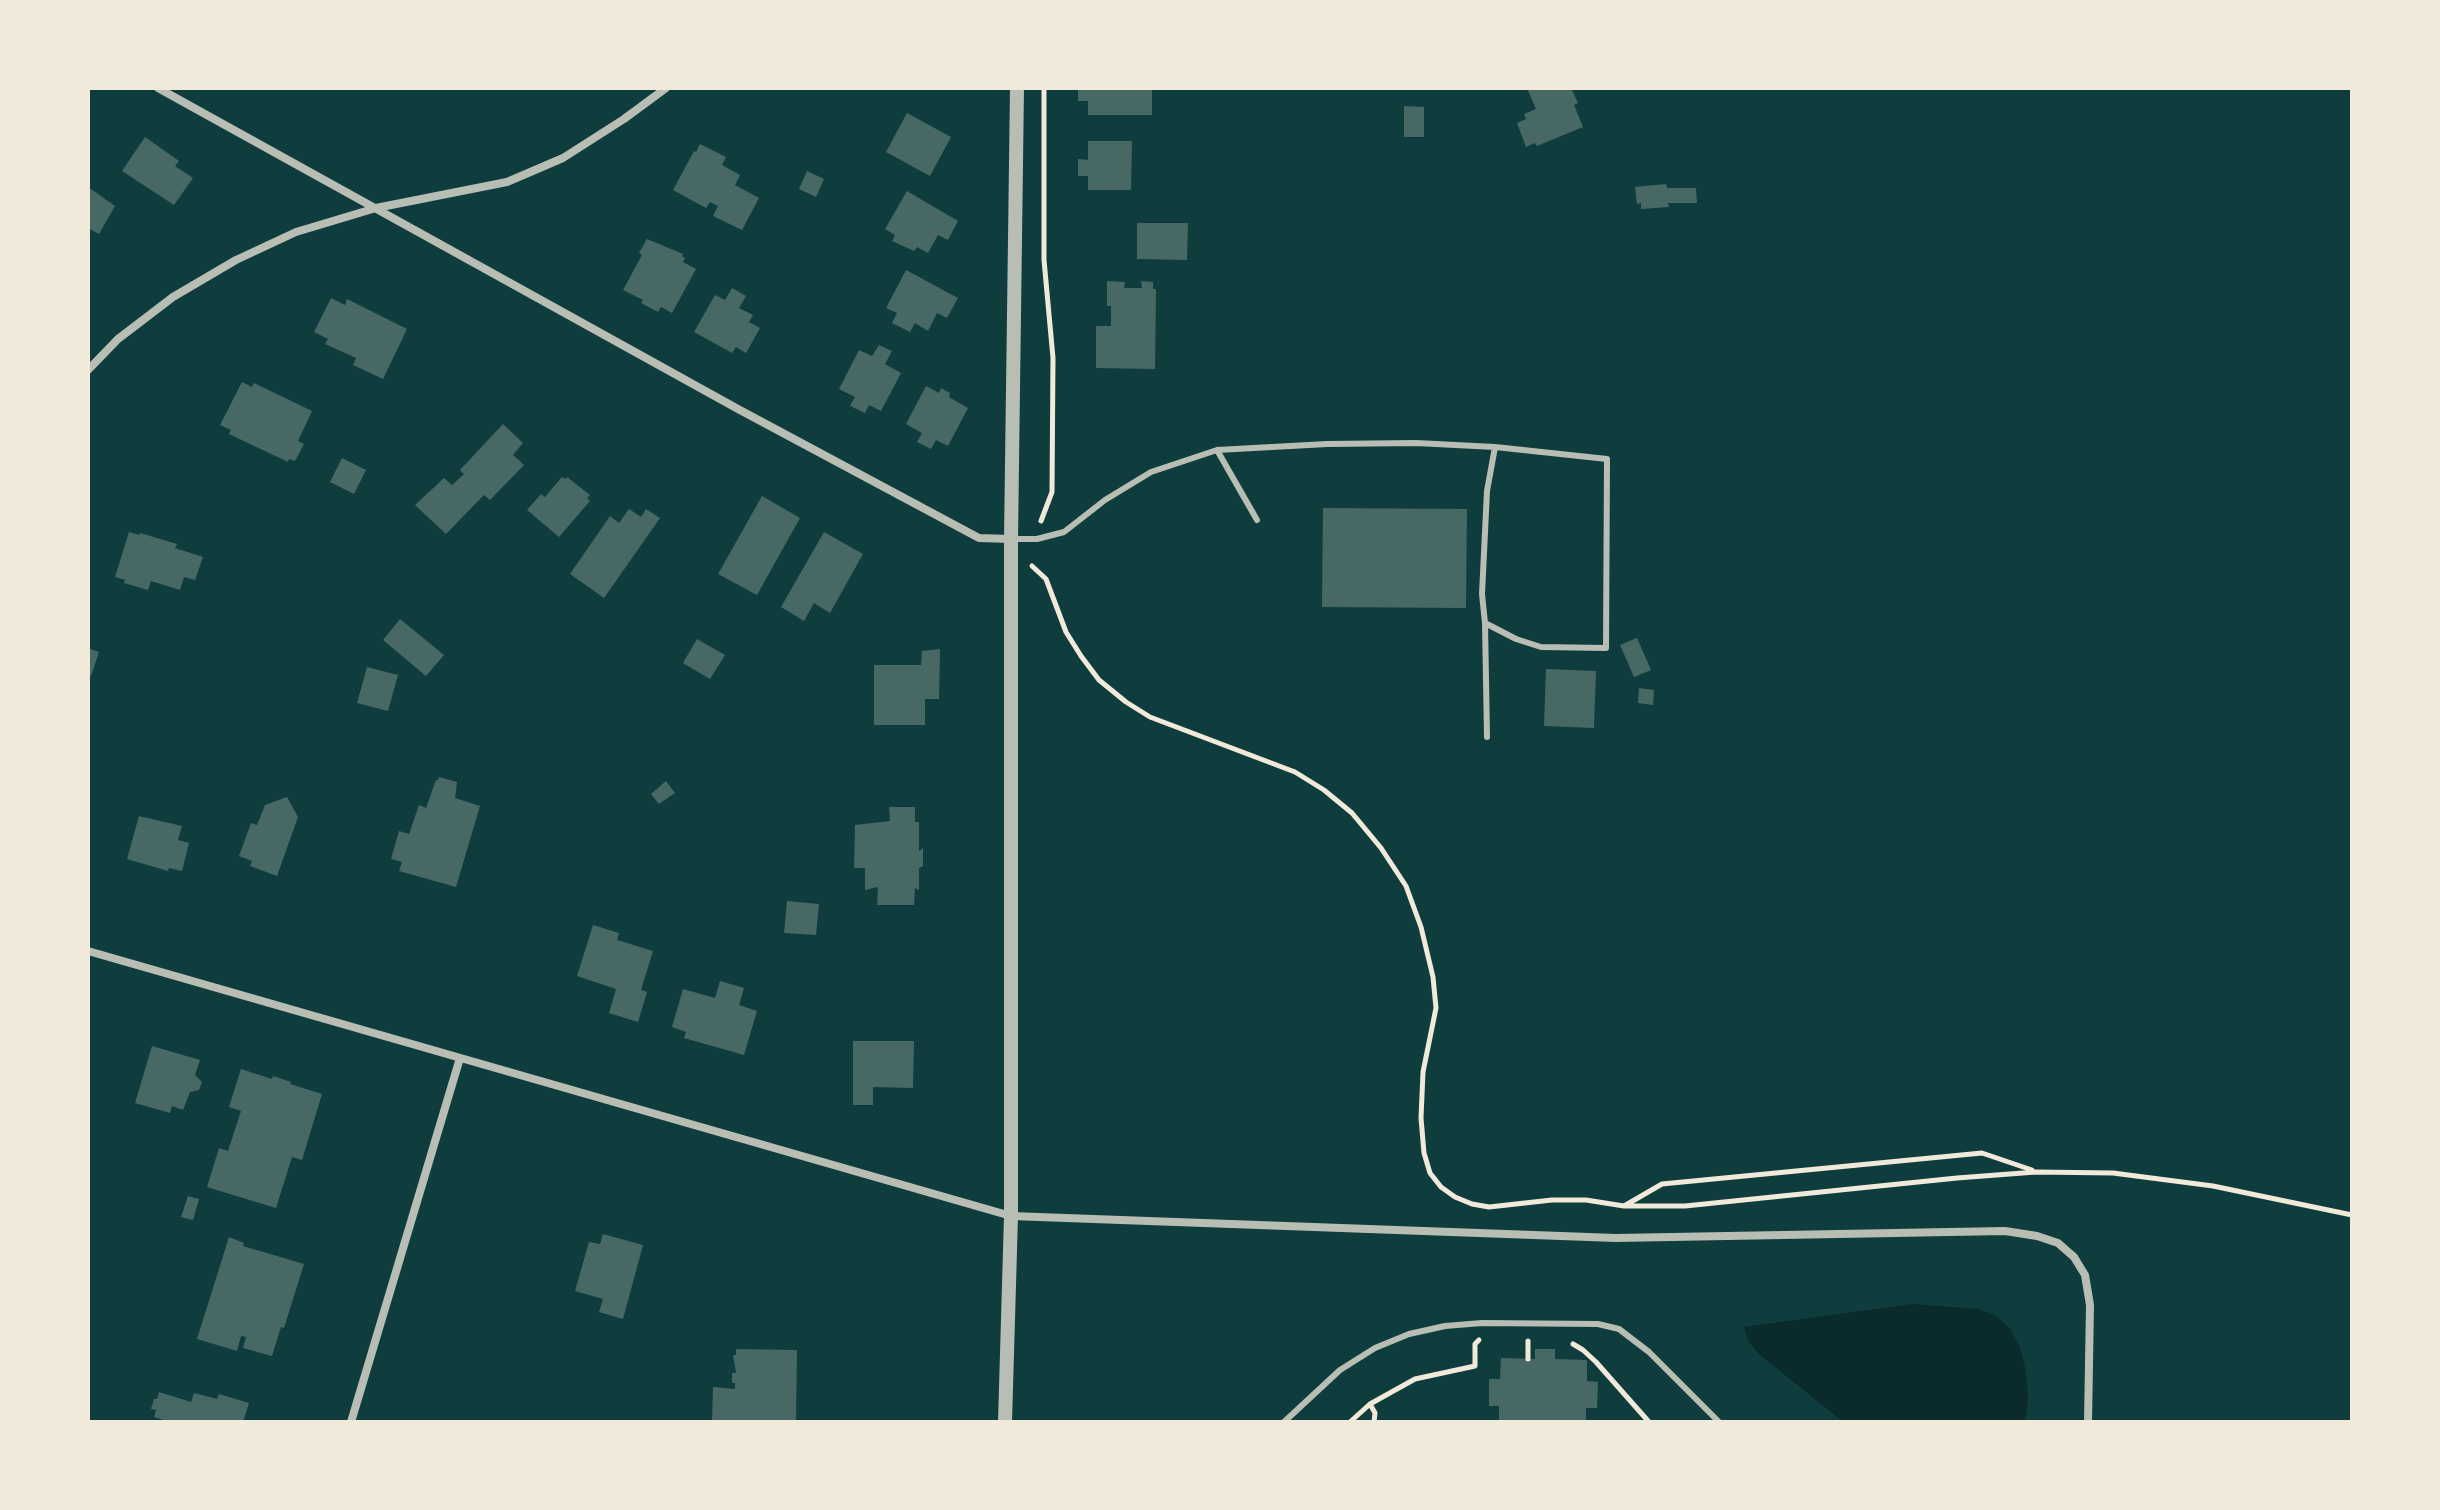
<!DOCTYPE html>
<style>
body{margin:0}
#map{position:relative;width:2440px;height:1510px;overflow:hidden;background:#0f3d3e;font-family:"PT Sans Narrow",sans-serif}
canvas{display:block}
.frame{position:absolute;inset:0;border:90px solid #f1e9da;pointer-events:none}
</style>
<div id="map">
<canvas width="2440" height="1510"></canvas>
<div class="frame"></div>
</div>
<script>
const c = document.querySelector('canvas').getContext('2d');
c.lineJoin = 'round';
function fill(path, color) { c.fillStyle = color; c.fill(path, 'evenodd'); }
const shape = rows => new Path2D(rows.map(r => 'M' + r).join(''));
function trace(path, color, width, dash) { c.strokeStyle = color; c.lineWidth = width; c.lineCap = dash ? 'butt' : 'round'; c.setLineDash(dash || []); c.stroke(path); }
fill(shape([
 [1912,1304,1979,1309,1995,1315,2010,1329,2020,1348,2026,1372,2028,1400,2025,1422,1843,1422,1759,1354,1748,1341,1744,1327]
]), '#0a2a2b');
fill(shape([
 [1078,88,1152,88,1152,115,1088,115,1088,101,1078,101],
 [1527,88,1571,88,1578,103,1574,105,1583,127,1537,146,1535,143,1526,147,1517,123,1526,119,1524,114,1536,109],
 [1404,106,1424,107,1424,137,1404,137],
 [907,113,951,137,930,176,886,152],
 [145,137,179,161,175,166,193,178,174,205,122,171],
 [1088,141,1132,141,1131,190,1088,190,1088,176,1078,176,1078,159,1088,160],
 [700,144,726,157,722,165,740,175,735,185,759,198,742,230,713,216,718,206,710,202,706,208,673,190,694,151,696,152],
 [807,171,824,179,816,197,799,189],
 [1666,184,1667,188,1696,188,1697,203,1668,203,1669,207,1641,209,1641,203,1637,204,1635,187],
 [88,187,115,206,99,234,88,228],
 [907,191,958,221,948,240,938,235,928,253,917,247,914,251,892,241,895,235,885,229],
 [1137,223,1188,223,1187,260,1137,259],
 [647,239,683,254,682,256,685,258,683,262,696,269,672,313,661,307,658,312,641,303,643,300,623,290,642,255,639,253],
 [906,270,958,298,947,318,937,313,928,331,915,323,910,332,892,323,897,313,886,308],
 [1107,281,1125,282,1124,288,1142,288,1141,281,1153,282,1153,289,1156,289,1155,369,1096,368,1096,326,1111,326,1111,306,1107,306],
 [732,288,746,296,739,308,753,315,749,322,760,328,746,353,736,347,732,353,694,332,715,295,725,300],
 [331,298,345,305,347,299,407,329,383,379,353,365,356,358,325,344,328,339,314,332],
 [879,345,892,351,885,364,901,373,881,411,869,405,865,413,850,406,855,397,839,389,859,350,872,356],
 [242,382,252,387,254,383,312,411,298,441,304,444,295,461,289,459,288,462,229,434,231,430,220,425],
 [926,386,939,393,941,388,950,393,949,397,968,408,948,446,936,440,931,449,917,442,922,433,906,424],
 [503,424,523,443,513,455,524,465,490,500,484,495,446,534,415,505,444,478,452,485,464,474,460,470],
 [342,458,366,470,354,494,330,482],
 [562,477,565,479,567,477,590,495,587,498,590,501,559,537,527,510,541,494,545,497],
 [762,496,800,518,757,595,718,574],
 [1323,508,1467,509,1466,608,1322,607],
 [629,509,641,517,646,509,660,518,604,598,570,574,610,516,619,523],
 [129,532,139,535,140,533,177,544,175,548,203,557,195,580,184,577,180,590,151,581,148,590,124,583,125,580,115,577],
 [824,532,863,554,830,613,814,603,804,621,781,607],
 [400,619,444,655,426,676,383,640],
 [1637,638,1651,670,1634,677,1620,645],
 [697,639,725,655,710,679,683,663],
 [88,648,99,652,91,676,88,675],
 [940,649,939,699,925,699,925,725,874,725,874,665,921,665,922,651],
 [367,667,398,675,388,711,357,703],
 [1546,669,1596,671,1594,728,1544,726],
 [1639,688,1654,690,1653,705,1638,703],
 [439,777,457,782,455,798,480,806,456,887,399,871,402,862,391,859,399,831,409,834,419,805,426,808,436,780,438,780],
 [666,781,675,793,659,804,651,794],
 [287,797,298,817,277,876,250,866,252,861,239,856,251,823,257,825,265,805],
 [889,807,915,807,915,822,919,822,919,851,923,848,923,866,919,868,919,890,915,888,914,905,877,905,878,887,865,890,865,868,854,868,855,825,890,821],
 [139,816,182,826,178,840,189,843,182,871,169,868,168,871,127,859],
 [787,901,819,904,816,935,784,933],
 [593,925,619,933,617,940,653,951,641,990,647,992,638,1022,609,1013,616,989,577,976],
 [720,981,744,988,739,1005,757,1011,744,1055,684,1038,686,1032,672,1027,683,989,715,998],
 [853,1041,914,1041,913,1088,873,1087,873,1105,853,1105],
 [152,1046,200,1060,195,1075,202,1082,199,1090,190,1092,183,1110,172,1106,170,1113,135,1103],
 [241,1069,272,1079,273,1076,291,1082,290,1084,322,1094,302,1160,292,1157,276,1208,207,1187,219,1148,228,1151,241,1111,229,1107],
 [188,1196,199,1199,193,1220,181,1217],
 [603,1234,643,1245,623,1319,599,1312,603,1299,575,1291,589,1242,600,1244],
 [229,1237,244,1243,243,1246,304,1264,284,1328,281,1327,272,1356,243,1348,246,1337,241,1336,237,1351,197,1339],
 [736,1349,797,1350,796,1422,712,1422,713,1387,735,1389,735,1383,732,1383,732,1373,736,1373,733,1355,736,1355],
 [1535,1349,1555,1349,1555,1359,1587,1360,1587,1381,1598,1382,1597,1408,1586,1408,1586,1422,1499,1422,1499,1406,1489,1406,1489,1379,1500,1379,1501,1358,1535,1359],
 [159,1392,191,1402,194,1393,217,1399,219,1394,249,1403,243,1422,170,1422,154,1417,156,1410,151,1409,154,1399,157,1399]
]), '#486865');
trace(shape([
 [1041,521,1052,492,1053,358,1044,260,1044,88],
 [1032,566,1046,579,1066,632,1081,656,1099,680,1126,702,1150,717,1295,772,1324,790,1352,813,1381,848,1406,886,1421,927,1433,977,1436,1008,1423,1072,1421,1118,1424,1153,1430,1173,1441,1187,1455,1197,1472,1204,1489,1207,1552,1200,1586,1200,1624,1206,1685,1206,1957,1178,2036,1172,2113,1173,2213,1186,2352,1215],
 [1624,1206,1662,1184,1982,1153,2032,1170],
 [1528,1341,1528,1359],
 [1573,1344,1583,1350,1596,1362,1649,1422],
 [1370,1404,1375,1413,1374,1422],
 [1350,1422,1370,1404,1415,1379,1475,1366,1475,1344,1479,1340]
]), '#f1e9da', 5);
trace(shape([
 [1217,450,1257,520],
 [1011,539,1037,539,1064,532,1105,500,1151,472,1217,450,1327,444,1416,443,1495,447,1607,459,1606,648,1541,647,1516,639,1485,623],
 [1487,737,1485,623,1482,594,1487,491,1495,447],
 [1284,1422,1340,1370,1375,1348,1409,1334,1445,1326,1482,1323,1598,1324,1619,1329,1649,1352,1719,1422]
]), '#b8beb3', 6);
trace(shape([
 [158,88,738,409,979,538,1011,539],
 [88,370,118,339,173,297,236,260,296,232,376,208,507,182,563,158,624,119,666,88],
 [88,951,1011,1216,1616,1238,2005,1231,2037,1236,2058,1243,2074,1257,2085,1275,2090,1305,2088,1422],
 [351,1422,460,1058]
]), '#b8beb3', 8);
trace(shape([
 [1005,1422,1011,1216,1011,539,1017,88]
]), '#b8beb3', 14);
</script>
